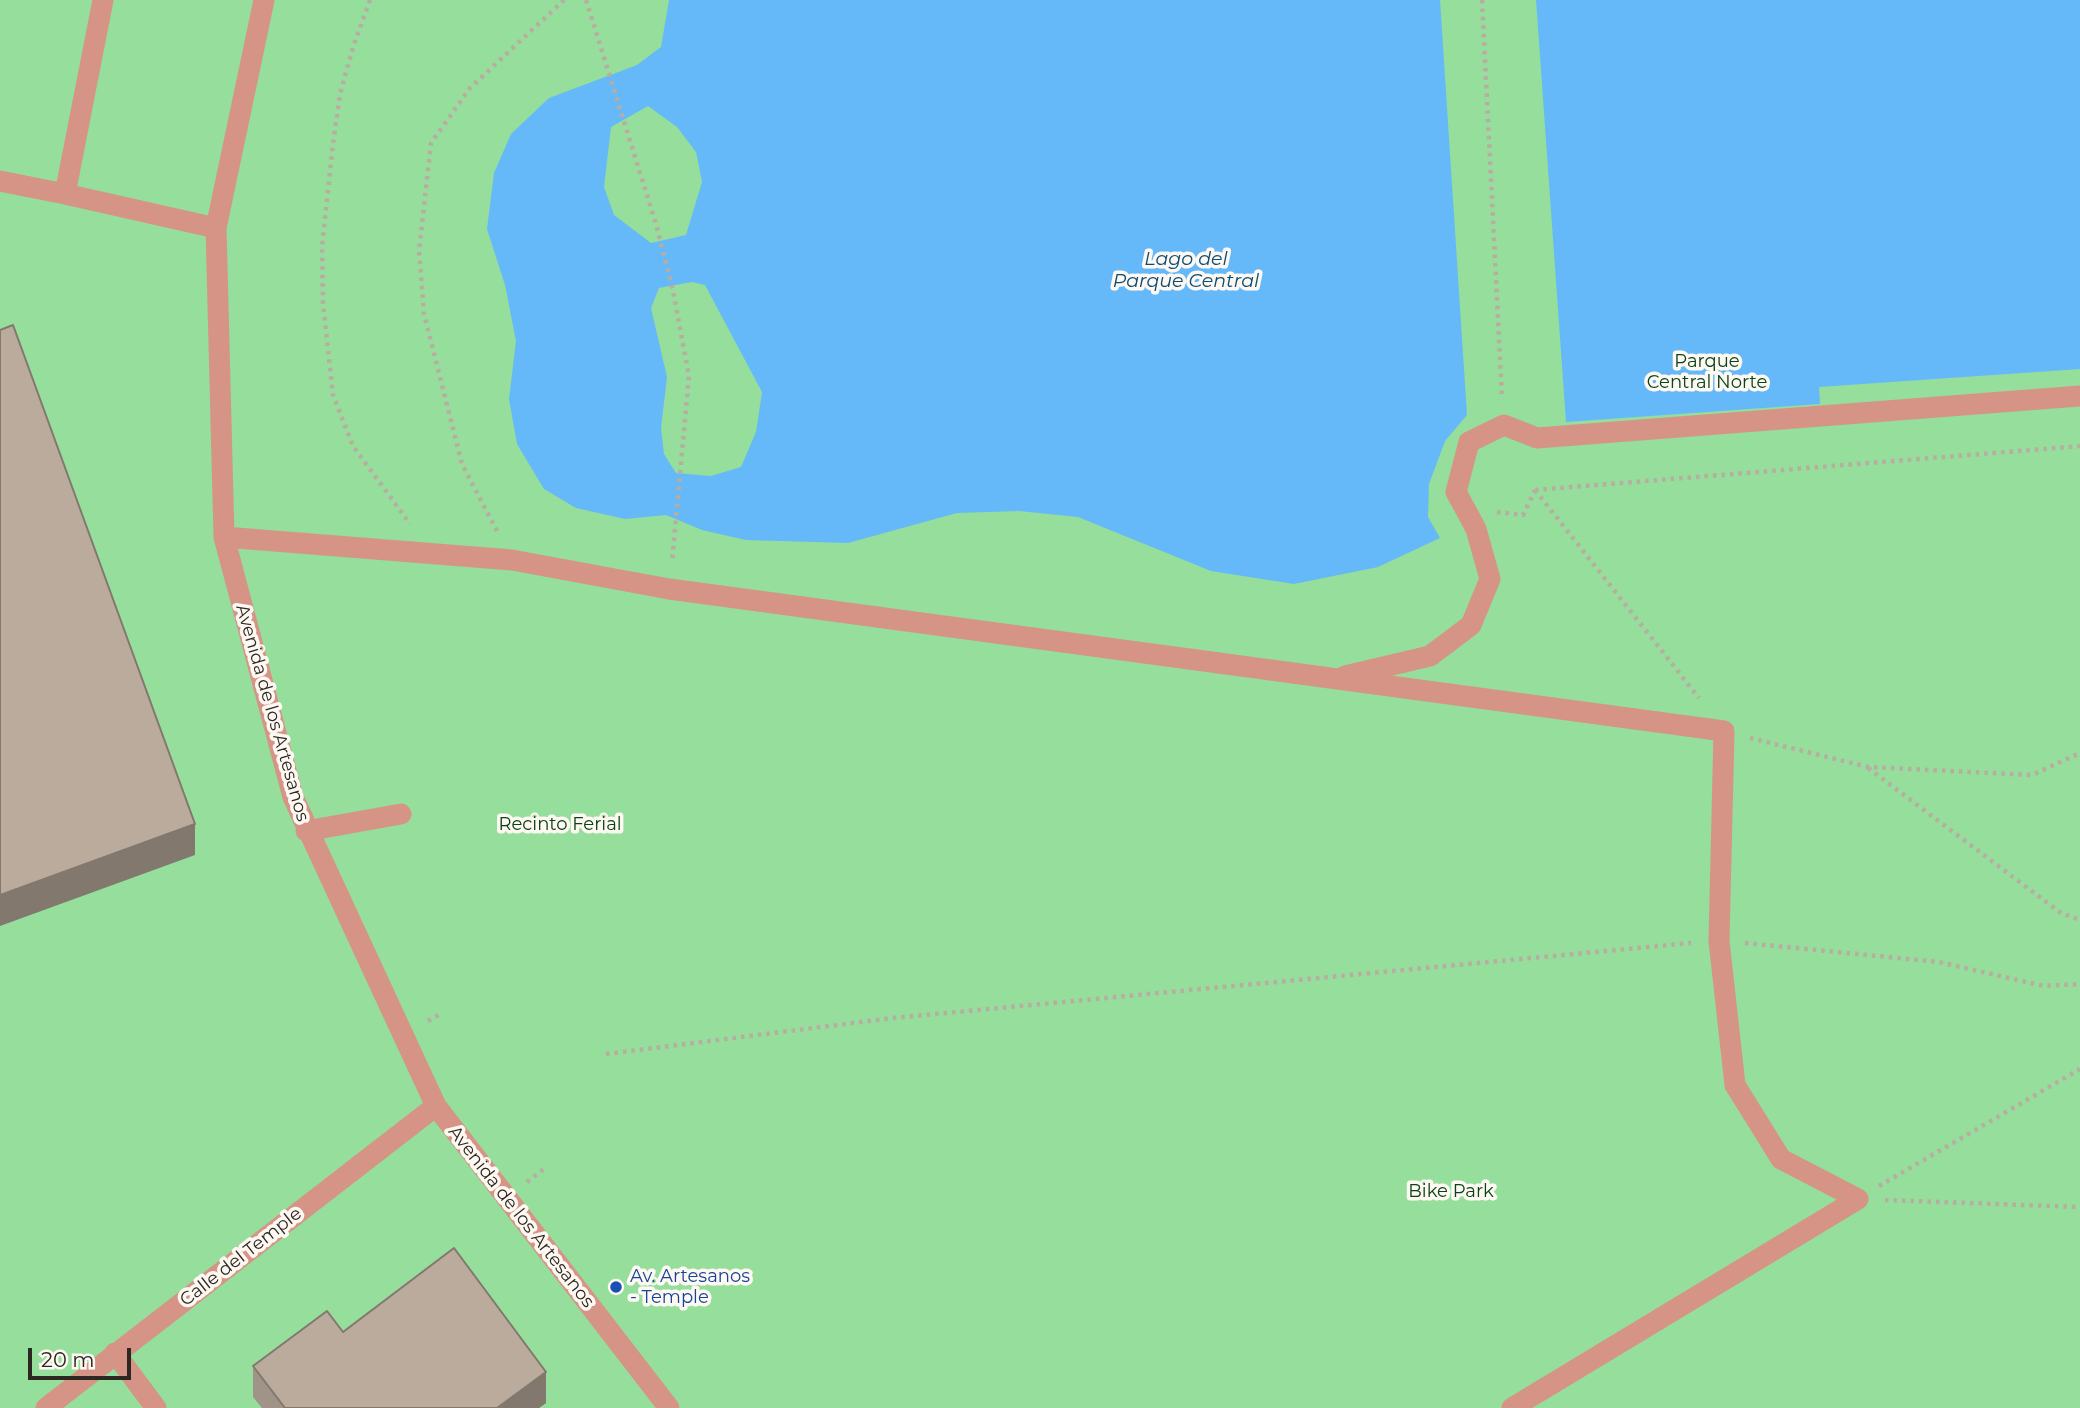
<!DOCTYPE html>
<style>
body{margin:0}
#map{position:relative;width:2080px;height:1408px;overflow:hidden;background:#f8e9da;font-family:Montserrat,sans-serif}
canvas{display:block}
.scale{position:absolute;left:28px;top:1348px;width:103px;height:32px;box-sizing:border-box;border:4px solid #2c2721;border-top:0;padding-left:9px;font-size:21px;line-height:24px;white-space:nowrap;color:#2c2721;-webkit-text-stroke:5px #fef8f2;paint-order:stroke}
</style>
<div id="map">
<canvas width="2080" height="1408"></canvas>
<div class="scale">20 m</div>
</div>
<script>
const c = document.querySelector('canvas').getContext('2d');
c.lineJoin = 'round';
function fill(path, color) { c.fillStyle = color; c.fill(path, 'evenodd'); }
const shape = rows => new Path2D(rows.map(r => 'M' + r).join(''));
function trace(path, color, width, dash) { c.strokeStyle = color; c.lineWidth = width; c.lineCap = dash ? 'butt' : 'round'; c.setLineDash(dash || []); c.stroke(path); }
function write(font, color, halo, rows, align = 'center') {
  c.font = font + ' Montserrat,sans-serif'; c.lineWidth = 7; c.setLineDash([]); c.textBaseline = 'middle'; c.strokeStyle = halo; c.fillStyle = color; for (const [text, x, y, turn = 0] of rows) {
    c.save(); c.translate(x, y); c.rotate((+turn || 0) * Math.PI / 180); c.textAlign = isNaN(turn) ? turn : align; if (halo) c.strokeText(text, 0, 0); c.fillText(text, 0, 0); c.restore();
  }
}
fill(shape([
 [0,0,2080,0,2080,1408,0,1408]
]), '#95de9c');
fill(shape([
 [669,0,1440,0,1467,415,1445,441,1429,484,1428,517,1440,538,1378,567,1294,584,1211,571,1078,517,1019,511,957,513,848,543,746,540,702,530,666,515,625,519,576,508,544,489,517,444,509,399,516,341,505,285,487,229,494,173,511,134,549,98,637,65,661,47],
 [648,106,677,127,696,152,702,182,686,235,651,243,614,215,604,187,611,127],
 [692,282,705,285,762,392,756,432,741,467,711,476,676,473,664,454,661,428,667,377,651,308,659,288],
 [1536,0,2080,0,2080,369,1819,387,1820,404,1566,422]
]), '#65b9f9');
trace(shape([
 [370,0,353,47,340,94,333,144,322,246,323,304,333,395,353,446,410,524],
 [586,0,656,224,673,291,689,376,672,562],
 [1482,0,1502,398],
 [1535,490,1699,698],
 [1535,490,2080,446],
 [1497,512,1523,515,1535,490],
 [497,531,462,464,424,314,419,251,431,143,470,88,564,0],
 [1750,738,1868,767,2032,775,2080,753],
 [1868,768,2061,913,2080,920],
 [1745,943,1939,962,2044,986,2080,984],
 [428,1021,442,1013],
 [606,1054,893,1018,1691,943],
 [527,1182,544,1169],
 [1879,1186,2080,1069],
 [1885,1200,2080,1207]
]), '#b8ada0', 4.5, [3.5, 5]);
trace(shape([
 [103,0,65,194,216,228],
 [264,0,216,228,224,537,293,797,436,1106,669,1408],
 [0,181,65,194],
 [224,537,512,560,669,589,1724,731,1719,941,1735,1085,1781,1159,1858,1199],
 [1345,676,1430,656,1471,625,1490,579,1476,529,1456,492,1469,442,1504,425,1537,438,2080,396],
 [306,831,401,814],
 [115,1353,156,1408],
 [46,1408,436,1106],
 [1512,1408,1858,1199]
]), '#d69487', 21);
fill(shape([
 [343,1332,546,1403,539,1408,262,1408,253,1397,253,1366]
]), '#a09387');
fill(shape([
 [195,824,195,855,0,926,0,895],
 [546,1372,546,1403,539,1408,497,1408]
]), '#82786e');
const building = shape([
 [13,325,195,824,0,895,0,330,13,325],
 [454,1248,546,1372,497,1408,285,1408,253,1366,327,1311,343,1332,454,1248]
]);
fill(building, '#baab9d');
trace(building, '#82786e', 2);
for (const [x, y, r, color] of [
 [616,1287,7,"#1a4fb4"]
]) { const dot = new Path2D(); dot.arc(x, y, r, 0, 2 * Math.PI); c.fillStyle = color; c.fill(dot); trace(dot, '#fef8f2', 2.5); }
write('18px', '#094317', '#fef8f2', [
 ["Parque",1707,362],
 ["Central Norte",1707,383],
 ["Recinto Ferial",560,825],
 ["Bike Park",1451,1192]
]);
write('18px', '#2c2721', '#fef8f2', [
 ["Avenida de los Artesanos",272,713,74],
 ["Avenida de los Artesanos",521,1217,52],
 ["Calle del Temple",241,1257,-38]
]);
write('18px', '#164399', '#fef8f2', [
 ["Av. Artesanos",630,1277],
 ["- Temple",630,1298]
], 'left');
write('italic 19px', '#0a4c75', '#fef8f2', [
 ["Lago del",1186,259],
 ["Parque Central",1186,281]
]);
</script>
